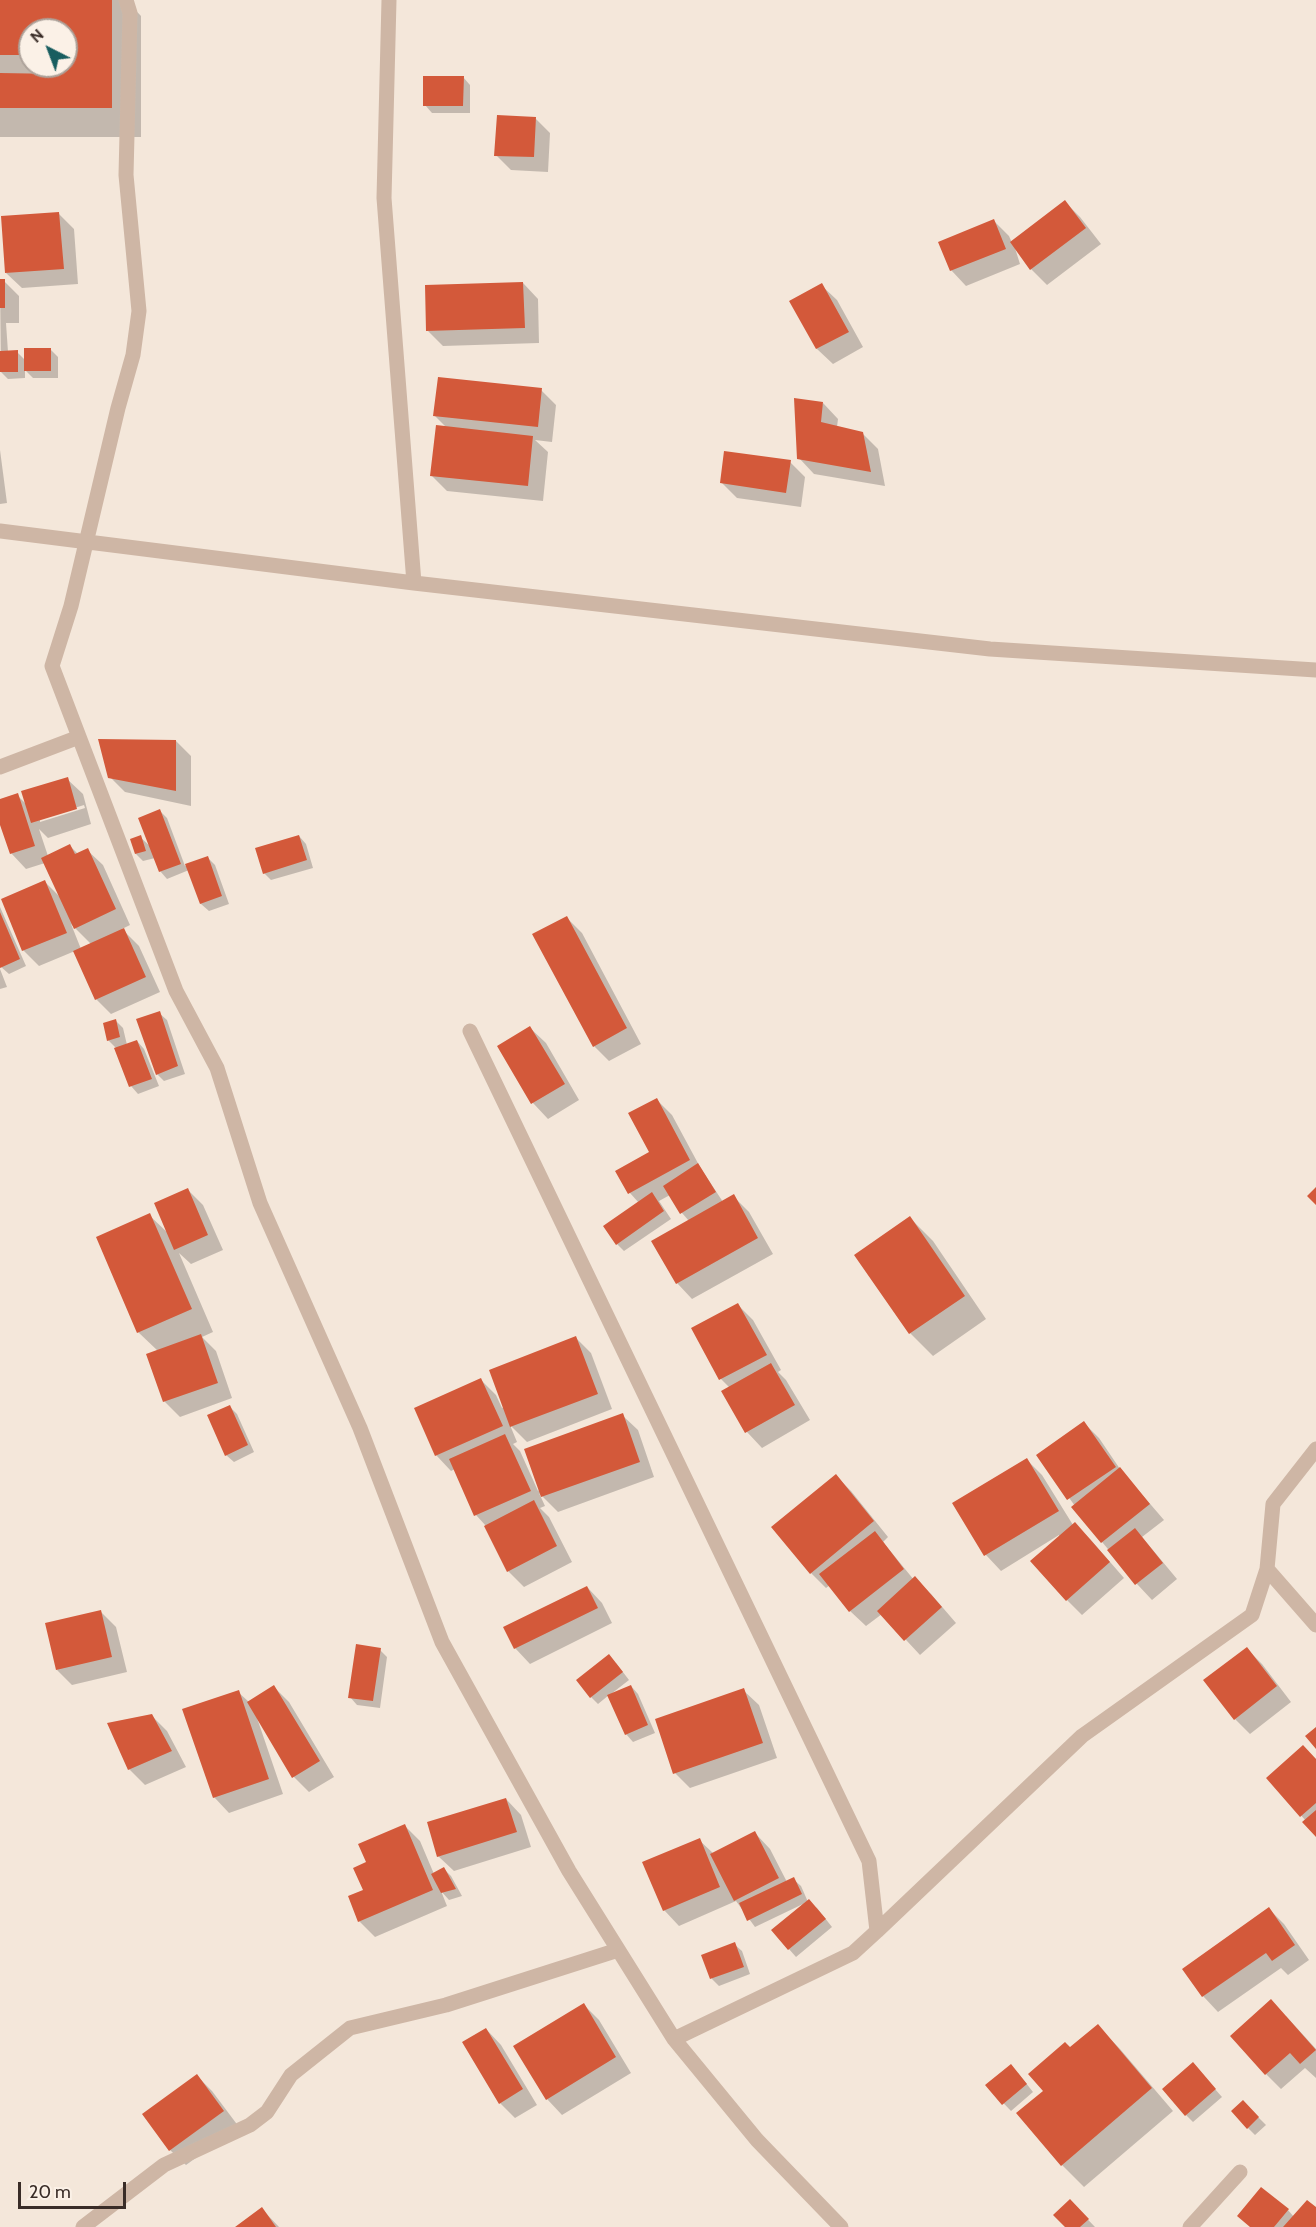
<!DOCTYPE html>
<style>
body{margin:0}
#map{position:relative;width:1316px;height:2227px;overflow:hidden;background:#f4e7da;font-family:Cabin,sans-serif}
canvas{display:block}
.north{position:absolute;left:18px;top:18px;width:60px;height:60px;box-sizing:border-box;background:#fbf1e7;border:2px solid #ada29a;border-radius:50%;rotate:318deg;font-size:16px;font-weight:700;line-height:24px;text-align:center;color:#392c27}
.north::after{content:'';display:block;margin:auto;width:21px;height:27px;background:#185d5f;clip-path:polygon(50% 0,100% 100%,50% 72%,0 100%)}
.scale{position:absolute;left:18px;top:2182px;width:108px;height:27px;box-sizing:border-box;border:3px solid #392c27;border-top:0;padding-left:8px;font-size:18px;line-height:21px;white-space:nowrap;color:#392c27;-webkit-text-stroke:4px #fbf1e7;paint-order:stroke}
</style>
<div id="map">
<canvas width="1316" height="2227"></canvas>
<div class="north">N</div>
<div class="scale">20 m</div>
</div>
<script>
const c = document.querySelector('canvas').getContext('2d');
c.lineJoin = 'round';
function fill(path, color) { c.fillStyle = color; c.fill(path, 'evenodd'); }
const shape = rows => new Path2D(rows.map(r => 'M' + r).join(''));
function trace(path, color, width, dash) { c.strokeStyle = color; c.lineWidth = width; c.lineCap = dash ? 'butt' : 'round'; c.setLineDash(dash || []); c.stroke(path); }
fill(shape([
 [0,0,126,0,141,16,141,137,0,137],
 [30,30,66,30,66,66,30,66],
 [463,77,470,85,470,113,432,113,425,105],
 [535,118,550,133,548,172,511,170,496,155],
 [1065,202,1080,217,1101,244,1047,285,1031,269,1014,245,1020,264,966,286,951,270,994,221,1009,236,1012,243],
 [59,214,74,229,78,284,22,288,6,273],
 [0,281,4,281,19,296,19,323,6,323,8,352,17,352,25,360,50,349,58,357,58,378,33,378,25,370,25,378,8,379,1,372],
 [523,283,538,299,539,343,443,346,428,331],
 [821,285,837,300,863,347,833,364,817,349,791,302],
 [541,390,556,405,552,442,535,440,548,452,543,501,447,491,432,476,447,428,435,416],
 [823,403,838,419,837,427,862,433,878,449,885,486,814,474,799,458],
 [0,450,7,503,0,504],
 [790,462,805,477,801,507,737,498,722,483],
 [176,741,191,756,191,806,125,792,110,777],
 [67,779,83,794,91,824,48,838,39,829,48,856,70,846,78,854,87,850,103,865,130,925,122,929,139,946,160,992,111,1014,96,999,75,951,39,966,23,950,45,882,61,898,45,863,26,869,11,853,0,820,0,801,17,795,27,805],
 [84,805,85,808,40,822,40,819],
 [71,924,91,944,81,949],
 [160,811,167,818,185,866,207,857,215,865,229,904,209,911,201,904,189,870,167,879,160,871,155,858,143,861,136,854,140,837,151,847],
 [299,836,306,844,313,868,271,880,264,873],
 [0,907,26,966,9,974,0,966],
 [567,918,582,933,641,1044,609,1061,594,1046],
 [0,969,7,987,0,989],
 [159,1013,167,1020,185,1074,164,1081,157,1074],
 [115,1020,123,1028,127,1045,137,1041,144,1049,159,1086,138,1094,131,1086,116,1048,108,1040],
 [530,1028,546,1043,579,1100,548,1119,533,1103,499,1047],
 [657,1100,672,1115,700,1167,723,1202,733,1196,749,1212,773,1254,692,1299,677,1283,689,1221,682,1213,670,1195,659,1201,671,1219,624,1251,617,1244,639,1203,630,1193,617,1171,651,1152],
 [188,1190,203,1205,223,1250,191,1264,179,1253,213,1332,202,1337,216,1351,232,1398,180,1417,164,1401,158,1351,138,1332,149,1215,169,1234],
 [910,1218,933,1241,986,1319,933,1356,910,1333,856,1255],
 [738,1305,753,1320,781,1370,778,1372,786,1380,810,1420,762,1448,747,1432,723,1392,730,1388,721,1379,693,1329],
 [576,1338,591,1353,612,1409,527,1442,510,1425,517,1442,513,1444,520,1451,538,1491,622,1415,638,1430,654,1477,558,1512,539,1493,545,1506,540,1508,549,1517,572,1562,524,1587,508,1571,486,1526,476,1515,455,1469,451,1471,436,1455,481,1380,496,1395,502,1408,504,1407],
 [230,1407,237,1414,254,1452,234,1462,226,1455],
 [1084,1423,1099,1438,1120,1469,1164,1520,1142,1537,1177,1579,1152,1600,1137,1584,1073,1507,1075,1506,1038,1455],
 [1027,1460,1042,1475,1073,1525,1075,1524,1090,1539,1124,1578,1082,1615,1067,1600,1059,1535,1001,1571,986,1555,954,1503],
 [836,1476,851,1491,888,1537,883,1542,914,1580,915,1579,931,1594,956,1623,920,1655,882,1614,866,1626,850,1611,830,1585,826,1588,811,1573],
 [587,1587,602,1603,612,1623,530,1664,515,1648],
 [100,1611,116,1627,127,1672,72,1685,57,1670],
 [1247,1649,1262,1664,1291,1702,1250,1734,1235,1719],
 [380,1650,387,1657,380,1708,357,1705,350,1697],
 [616,1663,629,1680,611,1694,631,1686,638,1694,655,1733,633,1742,626,1734,609,1695,598,1704,591,1697],
 [274,1687,289,1702,334,1777,309,1792,294,1777,257,1718,283,1794,229,1813,214,1797,238,1692,249,1702],
 [743,1690,759,1705,777,1758,690,1788,675,1773],
 [152,1716,167,1731,186,1767,145,1785,129,1769],
 [1316,1760,1316,1835,1306,1821,1268,1778],
 [506,1799,521,1815,531,1847,454,1871,438,1856],
 [405,1826,420,1841,434,1874,444,1869,451,1876,462,1896,449,1900,441,1891,447,1906,375,1937,359,1921,367,1863],
 [755,1833,770,1849,787,1882,793,1879,801,1886,808,1902,817,1908,832,1927,796,1957,773,1931,803,1904,755,1927,736,1901,679,1926,664,1910,699,1840,714,1854],
 [1269,1909,1284,1924,1309,1960,1288,1975,1281,1968,1218,2012,1203,1996,1184,1969],
 [734,1944,742,1951,750,1974,719,1986,712,1979,703,1956],
 [583,2004,599,2020,631,2073,562,2115,547,2099],
 [1286,2016,1316,2049,1316,2078,1305,2068,1281,2089,1266,2074],
 [1098,2026,1120,2049,1173,2111,1084,2187,1062,2165,1045,2091,1071,2049],
 [486,2029,501,2045,537,2105,515,2118,500,2103],
 [1200,2072,1222,2097,1193,2122,1186,2115],
 [1018,2073,1033,2092,1011,2111,987,2086],
 [197,2076,212,2091,239,2127,186,2165,170,2150,144,2114],
 [1243,2102,1266,2125,1255,2135,1248,2128],
 [1070,2201,1095,2227,1067,2227],
 [262,2209,279,2227,237,2227],
 [1316,2209,1316,2227,1251,2227,1288,2210,1294,2217]
]), '#0003');
fill(shape([
 [0,0,112,0,112,108,0,108,0,73,60,74,60,66,66,66,66,30,30,30,30,55,0,55],
 [423,76,464,76,463,106,423,106],
 [497,115,536,117,534,157,494,156],
 [1065,200,1086,228,1030,270,1010,242],
 [59,212,64,269,5,273,1,216],
 [994,219,1006,249,950,271,938,242],
 [0,279,5,279,5,308,0,308],
 [523,282,525,328,426,331,425,285],
 [822,283,849,332,816,349,789,301],
 [24,348,51,348,51,371,24,371],
 [18,350,18,372,0,372,0,351],
 [438,377,542,388,538,427,433,416],
 [794,398,823,402,821,422,863,432,871,472,797,459],
 [436,425,533,436,528,486,430,476],
 [724,451,791,460,786,493,720,483],
 [98,739,176,740,176,791,108,778],
 [68,777,77,809,31,823,21,791],
 [18,793,35,846,10,854,0,825,0,799],
 [160,809,181,864,159,872,138,818],
 [141,835,146,851,135,854,130,839],
 [299,835,307,860,263,874,255,848],
 [70,844,75,854,88,848,116,909,74,929,41,858],
 [208,856,222,896,200,904,185,864],
 [45,880,67,933,22,951,1,899],
 [0,912,20,959,0,968],
 [567,916,627,1028,593,1047,532,934],
 [124,928,146,977,95,1000,73,951],
 [160,1011,178,1066,156,1075,136,1019],
 [116,1019,120,1037,107,1041,103,1023],
 [530,1026,565,1084,531,1104,497,1046],
 [137,1040,152,1079,129,1087,114,1048],
 [657,1098,690,1160,628,1194,615,1171,649,1152,628,1113],
 [698,1163,716,1192,680,1214,663,1186],
 [1316,1187,1316,1205,1307,1196],
 [188,1188,208,1235,174,1250,154,1203],
 [652,1192,664,1211,616,1245,603,1226],
 [734,1194,758,1238,676,1284,651,1241],
 [150,1213,192,1309,137,1333,96,1237],
 [910,1216,965,1296,909,1334,854,1255],
 [738,1303,767,1355,719,1380,691,1328],
 [201,1334,218,1383,163,1402,146,1354],
 [576,1336,598,1394,510,1427,489,1370],
 [771,1363,795,1405,745,1433,721,1391],
 [481,1378,503,1426,435,1456,414,1408],
 [230,1405,248,1445,225,1456,207,1415],
 [623,1413,640,1462,541,1497,524,1449],
 [1084,1421,1116,1467,1067,1500,1036,1455],
 [505,1434,531,1491,474,1516,449,1459],
 [1027,1458,1059,1511,984,1556,952,1503],
 [1120,1467,1150,1504,1101,1543,1071,1507],
 [836,1474,874,1521,810,1574,771,1527],
 [534,1500,557,1546,507,1572,484,1526],
 [1075,1522,1110,1562,1066,1601,1030,1561],
 [1135,1528,1163,1563,1135,1585,1107,1550],
 [875,1531,904,1569,849,1612,819,1574],
 [915,1576,942,1607,904,1641,877,1611],
 [587,1586,598,1608,514,1649,503,1627],
 [101,1610,112,1657,56,1670,45,1623],
 [356,1644,381,1648,373,1701,348,1698],
 [1247,1647,1277,1686,1234,1720,1203,1680],
 [609,1654,623,1672,590,1698,576,1680],
 [274,1685,320,1761,292,1778,247,1702],
 [631,1685,648,1725,625,1735,607,1695],
 [744,1688,763,1743,673,1774,655,1719],
 [239,1690,269,1779,213,1798,182,1709],
 [152,1714,172,1751,128,1770,107,1723],
 [1316,1727,1316,1749,1305,1736],
 [1303,1745,1316,1759,1316,1803,1300,1817,1266,1778],
 [506,1798,517,1832,437,1857,427,1822],
 [1316,1810,1316,1837,1302,1822],
 [405,1824,433,1890,358,1922,348,1896,363,1890,353,1868,366,1862,358,1844],
 [755,1831,779,1878,734,1901,710,1854],
 [700,1838,720,1887,663,1911,642,1862],
 [444,1867,456,1889,441,1893,431,1874],
 [794,1877,802,1894,747,1921,739,1903],
 [809,1899,826,1919,788,1950,771,1930],
 [1269,1907,1295,1945,1272,1961,1266,1953,1202,1997,1182,1969],
 [735,1942,744,1967,710,1979,701,1955],
 [1271,1999,1316,2050,1300,2064,1290,2053,1265,2075,1230,2036],
 [584,2003,616,2057,546,2100,513,2046],
 [1098,2024,1152,2088,1061,2166,1016,2113,1043,2091,1028,2074,1065,2042,1070,2047],
 [486,2028,523,2089,499,2104,462,2042],
 [1193,2062,1216,2089,1185,2116,1162,2089],
 [1011,2064,1027,2084,1002,2105,985,2085],
 [197,2074,224,2111,169,2151,142,2114],
 [1243,2100,1259,2117,1247,2129,1231,2111],
 [1261,2187,1289,2209,1274,2227,1250,2227,1237,2216],
 [1070,2199,1089,2219,1080,2227,1065,2227,1053,2215],
 [1307,2200,1316,2207,1316,2227,1283,2227],
 [262,2207,276,2227,235,2227]
]), '#d3593a');
trace(shape([
 [126,0,130,13,126,175,139,311,133,355,118,408,71,606,52,666,176,991,217,1068,260,1203,360,1428,442,1642,569,1871,674,2039,757,2140,841,2227],
 [389,0,384,198,414,583],
 [0,531,414,583,990,649,1316,670],
 [0,767,79,737],
 [470,1031,869,1861,877,1931,853,1953,674,2039],
 [1267,1569,1316,1625],
 [877,1931,1082,1736,1252,1615,1267,1569,1273,1504,1316,1449],
 [83,2227,164,2165,250,2125,267,2112,291,2075,350,2028,446,2005,618,1950],
 [1190,2227,1240,2172]
]), '#ceb6a5', 15);
</script>
